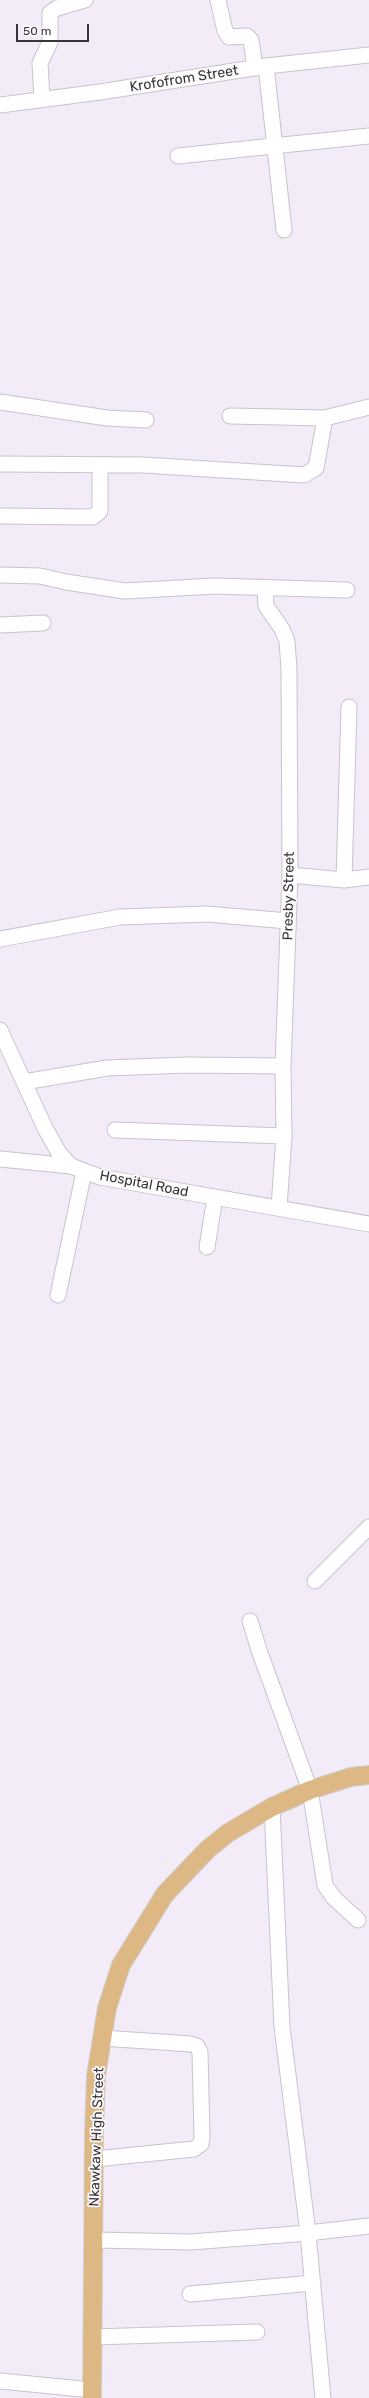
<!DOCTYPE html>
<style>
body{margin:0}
#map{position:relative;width:369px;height:2398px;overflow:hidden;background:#f3ebf7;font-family:Rubik,sans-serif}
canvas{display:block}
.scale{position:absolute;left:16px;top:24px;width:73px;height:18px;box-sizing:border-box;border:2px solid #39363b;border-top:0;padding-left:5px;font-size:12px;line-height:14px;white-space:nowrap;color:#39363b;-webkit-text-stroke:3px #fdfbfd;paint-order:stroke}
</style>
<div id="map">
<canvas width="369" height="2398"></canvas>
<div class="scale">50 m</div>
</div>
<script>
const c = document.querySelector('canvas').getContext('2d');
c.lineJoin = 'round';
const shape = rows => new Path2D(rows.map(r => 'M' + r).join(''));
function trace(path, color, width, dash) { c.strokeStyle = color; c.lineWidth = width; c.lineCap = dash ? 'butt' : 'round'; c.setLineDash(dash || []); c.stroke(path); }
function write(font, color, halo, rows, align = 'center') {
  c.font = font + ' Rubik,sans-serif'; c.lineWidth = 3.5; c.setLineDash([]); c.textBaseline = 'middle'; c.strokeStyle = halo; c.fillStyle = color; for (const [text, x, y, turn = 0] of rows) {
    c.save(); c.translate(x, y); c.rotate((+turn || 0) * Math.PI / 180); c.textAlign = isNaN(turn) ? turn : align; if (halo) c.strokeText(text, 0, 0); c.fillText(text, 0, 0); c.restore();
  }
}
const minor = shape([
 [218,0,225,31,229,37,247,36,251,40,255,68],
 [266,66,284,230],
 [42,99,40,63,50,42,50,13,57,8,85,0],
 [0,105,100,92,266,66,369,55],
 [178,156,369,136],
 [0,402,107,418,146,420],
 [230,416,325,418,369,407],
 [0,464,143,465,304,475,316,468,325,418],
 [0,516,93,517,100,511,100,465],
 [0,575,40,576,66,582,125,591,215,586,347,590],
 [265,589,266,606,282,629,287,641,289,669,290,875,283,1066,284,1136,279,1208],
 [0,625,43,623],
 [290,875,344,880,369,877],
 [344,880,349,707],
 [0,939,120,917,207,914,288,921],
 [0,1030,45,1128,59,1153,71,1166,100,1177,369,1224],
 [24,1082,107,1068,187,1065,283,1066],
 [115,1130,284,1136],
 [0,1159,71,1166],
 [207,1247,215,1197],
 [58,1295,84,1172],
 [315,1581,369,1527],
 [250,1621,260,1653,310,1790,325,1885,333,1897,358,1920],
 [272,1807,282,2027,308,2233,323,2398],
 [95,2159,194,2149,201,2144,202,2137,200,2052,197,2046,191,2044,102,2038],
 [95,2240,191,2242,308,2233,369,2226],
 [190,2294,313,2283],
 [93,2337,257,2332],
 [0,2381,92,2390]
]);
const major = shape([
 [92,2398,94,2132,96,2076,107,2008,121,1965,165,1894,208,1849,228,1833,272,1807,310,1790,351,1777,369,1775]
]);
trace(minor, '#cac2ce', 17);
trace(major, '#cfcfd0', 20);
trace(minor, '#fff', 15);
trace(major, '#ddb885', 18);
write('14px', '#39363b', '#fdfbfd', [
 ["Krofofrom Street",184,79,-9],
 ["Presby Street",289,896,-89],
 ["Hospital Road",144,1184,11],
 ["Nkawkaw High Street",97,2137,-88]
]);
</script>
